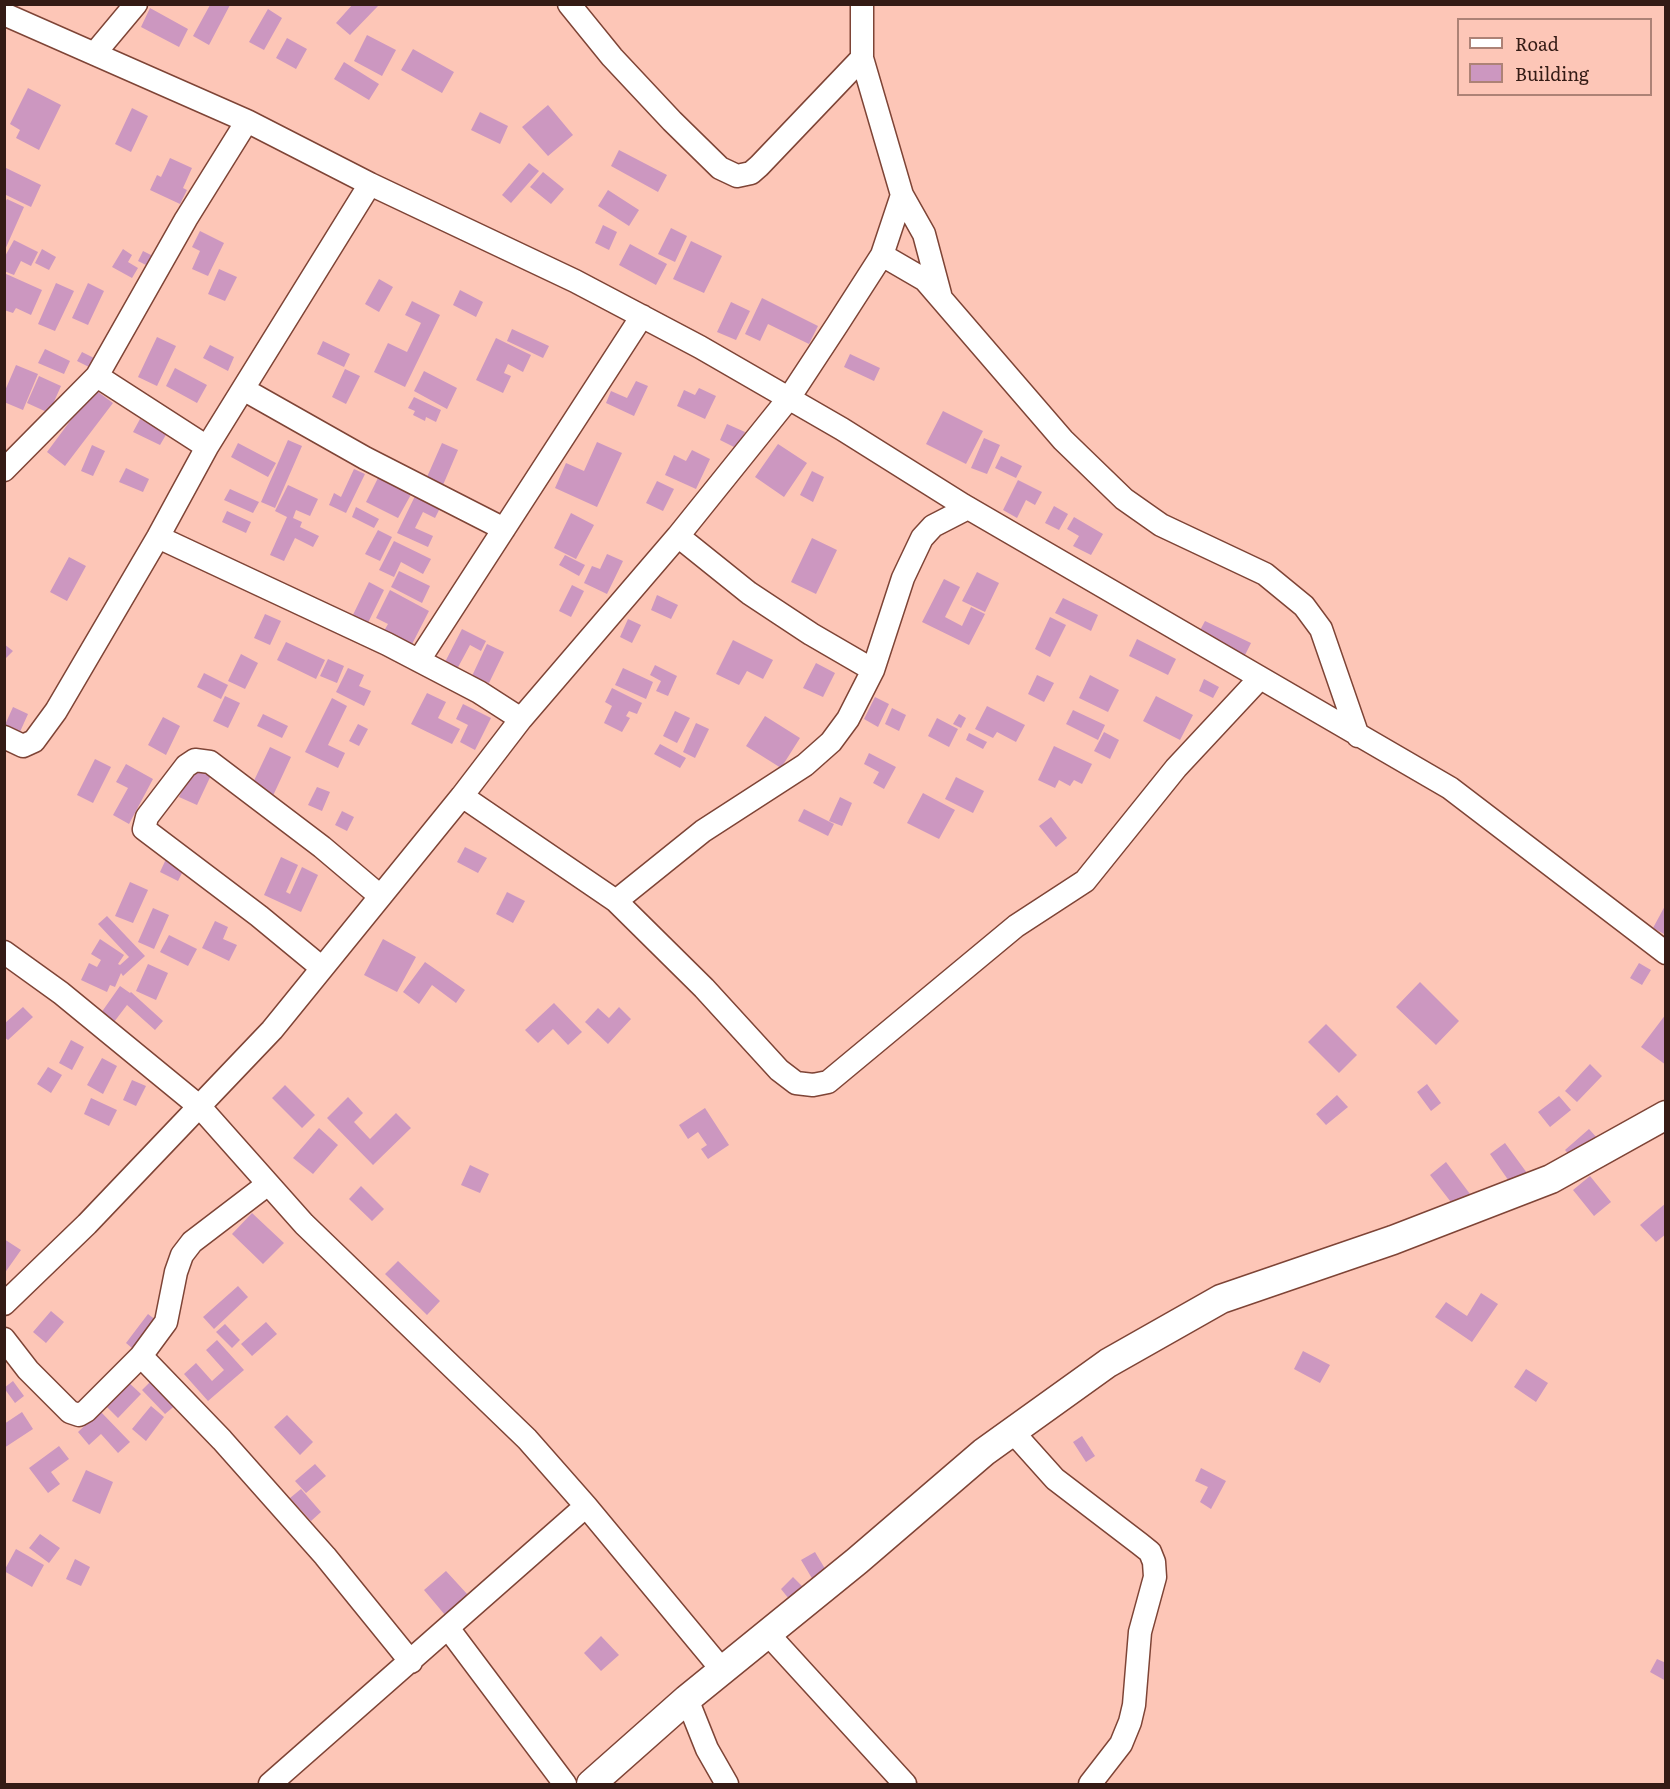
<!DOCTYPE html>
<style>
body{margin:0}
#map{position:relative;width:1670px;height:1789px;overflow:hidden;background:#fdc6b7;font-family:Literata,serif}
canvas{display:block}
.frame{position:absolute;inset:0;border:6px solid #341b15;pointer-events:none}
.legend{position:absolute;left:1457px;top:18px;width:195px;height:78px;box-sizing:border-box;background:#fdc6b7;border:2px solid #ad8276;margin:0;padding:8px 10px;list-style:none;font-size:18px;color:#341b15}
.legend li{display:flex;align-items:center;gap:12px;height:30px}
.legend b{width:30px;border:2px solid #ad8276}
</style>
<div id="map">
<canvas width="1670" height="1789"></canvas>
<div class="frame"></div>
<ul class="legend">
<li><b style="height:8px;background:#fff"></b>Road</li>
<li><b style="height:16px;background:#cc97c0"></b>Building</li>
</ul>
</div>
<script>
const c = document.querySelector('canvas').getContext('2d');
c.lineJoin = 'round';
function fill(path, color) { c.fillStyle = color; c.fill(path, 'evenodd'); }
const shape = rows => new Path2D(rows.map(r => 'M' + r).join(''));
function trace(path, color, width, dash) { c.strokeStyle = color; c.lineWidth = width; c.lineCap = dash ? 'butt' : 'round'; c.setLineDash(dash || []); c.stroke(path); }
fill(shape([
 [353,4,378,6,350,35,336,23],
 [210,5,230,5,209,45,193,36],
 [150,8,188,29,179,47,141,27],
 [268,9,282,18,264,50,249,42],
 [367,35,396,50,382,76,354,61],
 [287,38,307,49,296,69,276,58],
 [413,49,454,72,442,93,401,70],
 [344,62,379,84,369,100,334,79],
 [28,88,61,105,39,150,16,138,20,130,10,124],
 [548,105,573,135,548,156,522,127],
 [132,108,148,116,131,152,115,144],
 [480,112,508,126,500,144,471,130],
 [619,150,667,175,658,192,611,166],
 [170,158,192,168,183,188,187,190,180,204,150,190,157,175,161,177],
 [529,163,539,171,511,203,502,195],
 [4,167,41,185,31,207,4,194],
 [543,172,564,189,551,204,530,187],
 [608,190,639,210,629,226,598,206],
 [7,199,24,207,4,252,4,204],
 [603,225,617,232,609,250,595,243],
 [671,228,687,236,675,262,658,254],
 [200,231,224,243,208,276,192,269,200,251,192,247],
 [14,240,38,252,31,266,21,261,14,275,4,271,4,258],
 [691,241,722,256,704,293,673,279],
 [630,244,667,264,656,285,619,265],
 [42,249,56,257,49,270,35,263],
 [123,249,132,255,128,262,138,268,132,278,112,267],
 [143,251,153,256,148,266,138,261],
 [219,269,237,277,225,301,208,294],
 [4,273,42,290,31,315,16,308,13,313,4,310],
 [379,279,393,287,379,312,365,304],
 [56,283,74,291,55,331,38,324],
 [88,283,104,291,88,325,72,318],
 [460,290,483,302,476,317,453,305],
 [762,298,818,326,809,344,768,324,760,341,745,334],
 [412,301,440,315,405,387,374,372,388,343,407,352,421,323,405,315],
 [731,302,750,311,736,340,717,332],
 [512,329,549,346,543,358,507,341],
 [157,337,176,346,157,386,138,377],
 [496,338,531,355,523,372,508,364,504,373,511,376,503,393,476,380],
 [323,341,350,354,344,367,317,354],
 [210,345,234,357,228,371,203,358],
 [45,349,70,361,64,374,38,363],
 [82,352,94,358,89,367,77,361],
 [850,354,880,368,874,381,844,367],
 [16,365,38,374,23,410,4,402,4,393],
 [175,368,207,385,197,403,166,386],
 [345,369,360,376,346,404,332,397],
 [424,371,457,388,447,409,414,391],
 [39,376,61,386,49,413,27,403],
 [636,381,648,386,634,416,606,403,611,391,627,398],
 [699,388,716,396,705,419,677,406,684,390,695,395],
 [94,389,113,403,65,466,47,452],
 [414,397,441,410,436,422,426,417,425,421,413,415,415,411,408,408],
 [943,411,983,431,966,464,926,444],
 [140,419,167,433,160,445,133,432],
 [727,424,745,432,738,449,720,440],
 [984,438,1000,445,987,474,971,468],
 [288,440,302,446,275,508,261,502],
 [597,442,622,453,597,507,555,488,566,463,584,471],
 [238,443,276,463,268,477,231,457],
 [442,443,458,450,443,485,427,477],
 [778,444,807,463,784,497,755,477],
 [92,445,105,451,93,476,81,471],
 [692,450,710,459,696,489,665,475,674,455,686,461],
 [1001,456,1022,466,1016,478,995,468],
 [126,468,149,479,143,492,119,482],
 [354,469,365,474,346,513,329,505,334,493,341,497],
 [812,471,824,477,813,502,800,495],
 [380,474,413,491,398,518,366,502],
 [1018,480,1042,492,1035,505,1026,500,1017,518,1003,510],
 [657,481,674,489,663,511,646,503],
 [288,485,318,499,310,516,296,510,293,518,302,522,300,527,319,536,313,547,295,538,284,561,270,555,287,517,275,511],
 [230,489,259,502,253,513,224,500],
 [417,492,442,504,435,518,423,512,415,528,433,536,428,547,397,533],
 [1054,506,1068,514,1059,530,1045,523],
 [356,507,379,519,374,528,352,517],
 [227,511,251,522,246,533,222,522],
 [571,513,594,525,576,559,554,548],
 [1074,517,1103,534,1091,555,1073,546,1079,536,1067,529],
 [378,530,392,537,380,561,365,554],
 [812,538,837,550,816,594,791,582],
 [394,541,431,559,423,574,401,562,394,577,379,570],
 [607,554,623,561,607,594,584,583,592,566,600,569],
 [565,555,585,565,579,576,559,565],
 [69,557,86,566,67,601,50,592],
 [399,571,430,586,422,603,391,587],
 [977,572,999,583,985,612,962,601],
 [944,579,960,587,945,617,962,626,971,607,985,614,969,645,922,622],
 [369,582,384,590,364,631,349,623],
 [572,585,584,591,571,617,559,611],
 [390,590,429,611,408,652,384,631,388,624,376,618],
 [657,595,678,605,671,619,651,610],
 [1063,598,1098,615,1091,631,1055,613],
 [265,614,281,621,270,645,254,638],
 [1050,617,1066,625,1050,657,1035,649],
 [628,619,641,625,632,643,620,637],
 [1205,621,1251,643,1244,657,1198,634],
 [462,629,486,641,481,651,470,645,456,671,444,664],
 [1137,639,1176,659,1168,675,1129,656],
 [733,640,773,660,763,679,747,671,739,685,716,674],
 [286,642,325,660,316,679,277,660],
 [4,644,13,651,4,660],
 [487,644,504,652,489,683,472,676],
 [241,654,258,663,245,689,228,681],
 [328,659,344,666,337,683,320,676],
 [816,663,835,673,823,697,803,688],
 [655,665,677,676,668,696,656,691,661,681,650,675],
 [348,668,364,675,359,686,371,691,364,706,336,692],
 [623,668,653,682,646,699,615,685],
 [204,673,228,685,221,699,197,687],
 [1037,675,1054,683,1044,702,1028,694],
 [1090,675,1119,690,1108,712,1079,698],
 [1204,679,1219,687,1213,698,1199,691],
 [612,688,642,703,637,714,629,711,626,716,630,718,622,732,604,723,612,706,605,702],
 [427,693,446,702,438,718,460,729,452,744,411,724],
 [225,696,240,703,228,728,213,721],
 [1156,696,1193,715,1180,740,1143,721],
 [875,697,889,704,878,727,864,719],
 [332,698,347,706,328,745,345,753,338,768,305,752],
 [463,704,491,718,475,750,460,742,468,725,456,719],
 [987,706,1025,725,1016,742,997,732,993,738,975,729],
 [13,707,28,714,19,734,4,727],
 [892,708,906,715,899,731,885,724],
 [1073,710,1105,725,1098,740,1066,724],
 [675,711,690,718,677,743,663,736],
 [263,714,288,726,282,738,257,726],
 [959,714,966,718,961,728,953,724],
 [765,716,800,738,781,768,746,746],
 [163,717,180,726,166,755,148,745],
 [937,718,958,729,949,747,928,736],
 [696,723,709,729,695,758,683,752],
 [358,724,368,729,359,746,349,741],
 [1104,732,1119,740,1110,759,1094,751],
 [969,733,987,742,983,749,966,740],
 [660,744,686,758,680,768,654,754],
 [1054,746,1092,764,1082,784,1074,780,1070,786,1059,780,1055,788,1038,780],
 [270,747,291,757,271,800,250,789],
 [869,753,896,767,884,789,873,783,879,772,864,764],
 [95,759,111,767,93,803,77,795],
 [195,763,213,771,197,805,179,797],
 [126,764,153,779,129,824,113,815,128,788,116,782],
 [956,777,984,791,973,813,945,799],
 [317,787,330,792,322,811,308,805],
 [923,793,955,810,939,839,907,823],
 [840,797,852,803,842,826,829,821],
 [804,809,834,824,828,836,798,821],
 [342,811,354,817,347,831,335,825],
 [1051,817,1067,838,1056,847,1039,826],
 [465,847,487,858,478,873,457,862],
 [167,857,185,867,178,881,160,872],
 [281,857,298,865,286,892,290,894,302,867,318,875,301,912,264,895],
 [130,882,148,890,133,923,115,916],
 [507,892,525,901,513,923,496,914],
 [1666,904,1666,935,1653,928],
 [153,908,169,915,154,949,138,942],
 [107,916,145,956,123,976,121,973,115,987,110,985,107,992,81,980,89,963,97,967,101,960,91,954,100,939,124,955,118,964,120,965,129,957,98,924],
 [215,921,228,927,223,939,237,945,229,961,202,948],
 [169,935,197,949,188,966,160,952],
 [383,939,416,957,397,992,364,975],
 [425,962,465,990,456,1003,432,985,419,1004,403,992],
 [1639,963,1651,970,1642,985,1630,978],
 [148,964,168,973,156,1000,136,991],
 [1420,982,1459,1021,1436,1045,1396,1007],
 [120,986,130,993,131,992,163,1021,155,1030,127,1005,114,1022,101,1013],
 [554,1003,582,1032,568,1045,553,1029,538,1043,525,1030],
 [23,1007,33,1017,8,1040,4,1037,4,1024],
 [619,1007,631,1019,608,1044,585,1022,598,1008,609,1018],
 [1666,1014,1666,1065,1641,1047],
 [1326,1024,1357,1055,1339,1073,1308,1042],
 [71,1040,84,1047,72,1070,59,1063],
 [102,1058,117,1066,103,1094,87,1085],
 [1590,1064,1602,1076,1577,1102,1565,1091],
 [48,1067,62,1075,51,1093,37,1084],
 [132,1080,146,1086,136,1106,123,1100],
 [1427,1084,1441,1103,1431,1111,1417,1092],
 [285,1085,315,1115,302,1128,272,1098],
 [1337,1095,1348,1107,1326,1125,1316,1114],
 [1559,1096,1571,1110,1550,1127,1538,1112],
 [348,1097,363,1113,354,1122,370,1139,396,1113,411,1128,373,1165,327,1118],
 [91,1098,117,1110,109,1126,84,1114],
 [705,1108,729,1145,708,1159,701,1149,707,1145,698,1132,688,1139,679,1125],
 [319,1128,338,1145,313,1174,293,1158],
 [1589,1129,1598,1139,1574,1160,1565,1150],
 [1505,1143,1527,1173,1511,1184,1490,1154],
 [1446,1162,1470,1194,1454,1206,1430,1175],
 [470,1165,489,1174,480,1193,461,1185],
 [1590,1176,1611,1202,1594,1216,1573,1190],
 [361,1186,384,1209,372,1221,349,1199],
 [1666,1203,1666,1234,1656,1242,1640,1225],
 [252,1213,284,1243,263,1264,232,1234],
 [4,1239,21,1250,4,1274],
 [398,1261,440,1301,427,1315,385,1274],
 [238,1286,248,1297,214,1329,203,1317],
 [1481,1293,1498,1304,1472,1342,1435,1317,1446,1302,1467,1316],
 [51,1311,64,1322,46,1343,33,1332],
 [148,1314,161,1324,138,1353,126,1343],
 [266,1322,277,1334,252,1356,241,1344],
 [225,1324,240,1340,232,1348,216,1332],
 [217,1340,244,1370,208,1401,184,1374,196,1363,212,1381,224,1370,206,1350],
 [1303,1351,1330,1365,1320,1383,1294,1369],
 [1526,1369,1548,1383,1536,1402,1514,1387],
 [154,1378,178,1403,165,1414,142,1390],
 [13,1381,24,1396,15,1403,4,1388],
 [127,1381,141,1394,118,1418,105,1405],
 [151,1406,164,1417,146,1441,132,1429],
 [100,1411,130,1442,118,1453,101,1434,89,1445,78,1432],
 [22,1412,33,1429,4,1448,4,1424],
 [287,1415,313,1442,300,1455,274,1427],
 [1082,1436,1095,1456,1086,1462,1073,1442],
 [59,1446,69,1459,51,1472,60,1484,48,1493,29,1468],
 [315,1464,326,1476,306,1493,295,1481],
 [1201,1468,1226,1481,1211,1509,1200,1502,1208,1487,1195,1481],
 [86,1470,113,1482,100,1514,72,1501],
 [301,1489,321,1512,311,1521,290,1498],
 [40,1534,60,1548,49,1563,29,1548],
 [16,1549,44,1565,32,1587,4,1571],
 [815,1552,827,1572,813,1580,801,1560],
 [75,1559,90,1567,81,1586,66,1579],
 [446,1571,468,1595,445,1615,424,1590],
 [793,1577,803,1587,789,1599,781,1589],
 [601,1636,619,1655,601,1671,584,1653],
 [1657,1659,1666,1663,1666,1681,1650,1672]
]), '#cc97c0');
const minor = shape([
 [569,4,612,57,672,121,720,168,737,176,751,173,759,166,862,58],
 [4,14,247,121,370,184,575,281,700,347,842,429,963,505,1450,788,1666,953],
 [95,53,136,4],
 [902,195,924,234,940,294],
 [882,255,925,280,1063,440,1124,499,1161,525,1265,574,1304,606,1321,629,1358,736],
 [97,376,207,447],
 [243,389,365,458,504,529],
 [4,470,97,376,186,219,247,121],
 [678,536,749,593,811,634,873,670],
 [158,537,387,644,479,692,521,719],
 [419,660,642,316],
 [4,737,23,746,34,741,56,711,158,537,207,447,370,184],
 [462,796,616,901,704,988,779,1070,796,1083,813,1085,828,1082,1016,926,1085,881,1176,768,1260,678],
 [616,901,703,831,805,765,831,742,848,719,873,670,903,578,922,538,933,526,968,508],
 [4,952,61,993,200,1107,304,1224,527,1439,586,1506,723,1671],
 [322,968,259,916,144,829,147,817,186,766,195,760,210,762,322,847,380,896],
 [4,1304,87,1224,272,1030,462,796,521,719,678,536,789,398,837,325,882,255,902,195,862,58,862,4],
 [4,1339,28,1370,70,1412,79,1415,86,1411,141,1356,166,1322,176,1272,182,1255,192,1242,268,1184],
 [141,1356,222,1440,325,1556,411,1662],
 [1012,1431,1055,1479,1140,1544,1150,1552,1154,1562,1155,1577,1140,1632,1134,1705,1130,1722,1121,1744,1090,1784],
 [448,1628,565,1784],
 [768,1634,905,1784],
 [687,1699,707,1749,727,1784],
 [270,1784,586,1506]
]);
const tertiary = shape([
 [591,1784,687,1699,857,1561,984,1452,1108,1363,1221,1299,1393,1240,1551,1179,1666,1115]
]);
trace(minor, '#7e4436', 25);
trace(tertiary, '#7e4436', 31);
trace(minor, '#fff', 22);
trace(tertiary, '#fff', 28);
</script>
